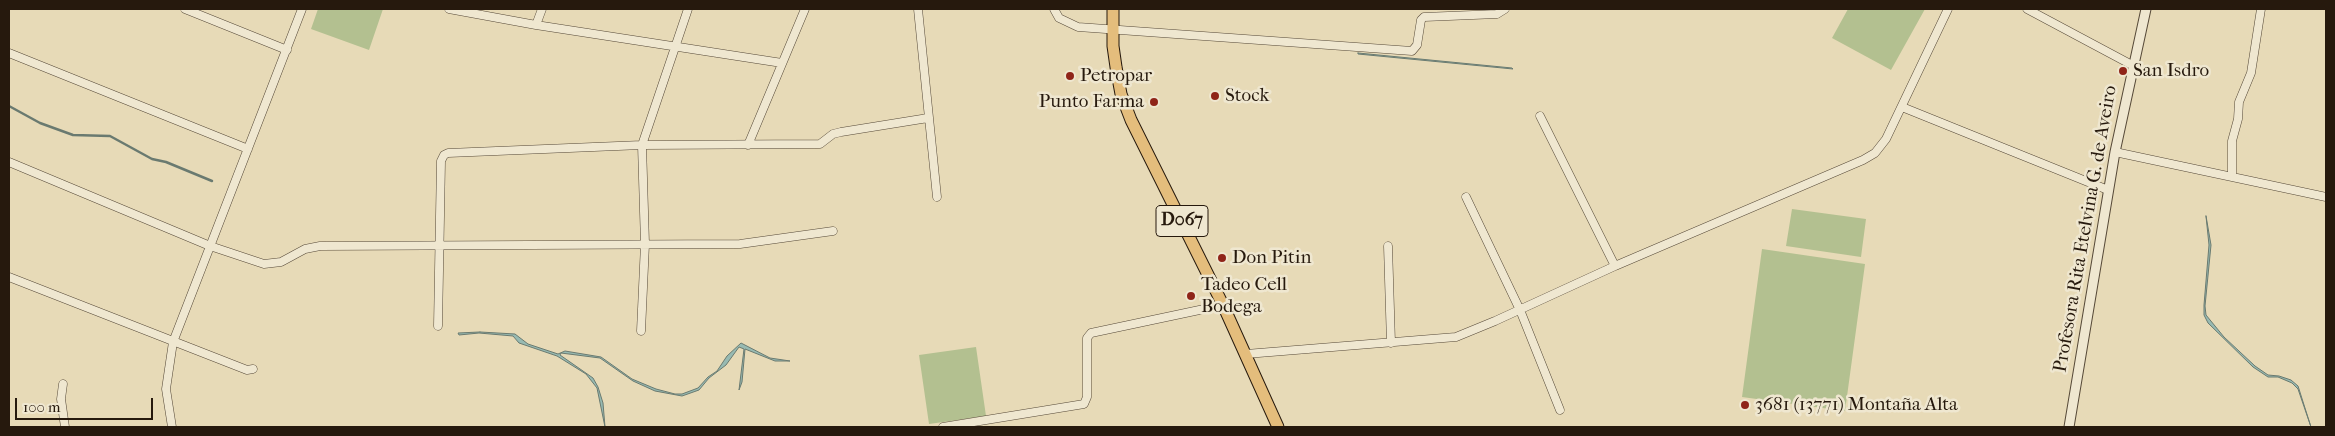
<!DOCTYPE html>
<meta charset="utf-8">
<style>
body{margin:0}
#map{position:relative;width:2335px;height:436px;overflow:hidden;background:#e7dab7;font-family:"IM FELL French Canon",serif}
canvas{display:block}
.frame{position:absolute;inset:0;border:10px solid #26190d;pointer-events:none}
.scale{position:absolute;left:15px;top:398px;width:138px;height:22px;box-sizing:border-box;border:2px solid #26190d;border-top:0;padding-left:6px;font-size:15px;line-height:18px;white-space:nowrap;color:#26190d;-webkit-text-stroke:4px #efe7d0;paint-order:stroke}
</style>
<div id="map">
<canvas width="2335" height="436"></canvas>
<div class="frame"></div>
<div class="scale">100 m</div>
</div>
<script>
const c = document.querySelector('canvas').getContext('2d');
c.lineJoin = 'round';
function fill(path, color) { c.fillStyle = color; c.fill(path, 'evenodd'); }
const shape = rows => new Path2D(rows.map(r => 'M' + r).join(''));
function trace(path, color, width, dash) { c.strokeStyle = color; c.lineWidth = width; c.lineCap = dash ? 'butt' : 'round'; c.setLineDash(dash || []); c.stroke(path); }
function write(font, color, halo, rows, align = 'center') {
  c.font = font + ' "IM FELL French Canon",serif'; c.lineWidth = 5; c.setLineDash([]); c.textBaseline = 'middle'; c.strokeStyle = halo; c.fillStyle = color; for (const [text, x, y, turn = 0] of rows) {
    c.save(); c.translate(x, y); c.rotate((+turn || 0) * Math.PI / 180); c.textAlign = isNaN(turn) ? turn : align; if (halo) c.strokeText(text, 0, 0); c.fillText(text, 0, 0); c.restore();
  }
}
fill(shape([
 [318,9,383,9,369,50,311,29],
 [1848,9,1925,9,1891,70,1832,38],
 [1792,209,1866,219,1861,257,1786,246],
 [1762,249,1865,264,1845,411,1742,397],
 [976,347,986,416,929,424,919,355]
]), '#b3c090');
const water = shape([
 [1358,53,1512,68,1513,69,1358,54,1358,53],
 [2206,216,2211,245,2205,306,2206,315,2224,337,2255,366,2268,375,2279,376,2291,380,2298,386,2311,427,2298,389,2292,383,2278,377,2268,377,2253,367,2208,323,2204,315,2204,305,2209,245,2206,216],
 [480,332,515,334,528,344,558,354,565,351,601,357,632,379,656,389,675,394,682,394,698,388,708,377,717,371,727,356,741,343,770,358,790,361,775,361,745,349,742,382,739,390,744,349,739,347,726,365,709,378,699,390,682,396,655,391,633,381,600,358,561,353,560,355,593,378,598,387,603,403,605,427,597,388,586,374,557,356,519,343,513,336,479,333,459,335,458,333,480,332]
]);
fill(water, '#97bab2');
trace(water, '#6a7a70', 1);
trace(shape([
 [9,106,40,123,73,135,110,136,152,159,166,162,212,181]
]), '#6a7a70', 2.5);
const minor = shape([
 [185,9,287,50],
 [449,9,536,25,782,63],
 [918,9,937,197],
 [1054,9,1059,18,1078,27,1412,51,1417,45,1421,20,1424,17,1497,14,1505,9],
 [2027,9,2132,65],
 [536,25,542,9],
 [9,53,248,149],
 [1902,107,2108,190],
 [1540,116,1615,266],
 [748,145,805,9],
 [2115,152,2326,197],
 [9,162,210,246,264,264,281,262,305,249,320,246,740,244,833,231],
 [2232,177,2232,141,2238,119,2239,102,2251,73,2261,9],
 [1466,197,1520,310,1560,410],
 [1388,246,1391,343],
 [9,277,247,370,253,369],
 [438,326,441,161,444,155,448,153,642,145,820,144,833,134,841,132,928,118],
 [641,331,645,244,642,145,688,9],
 [1246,354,1456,337,1495,321,1615,266,1863,160,1875,153,1886,139,1948,9],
 [63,384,61,399,65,427],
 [172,427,166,389,173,342,302,9],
 [943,427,1084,404,1087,397,1087,338,1091,333,1223,305]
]);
const tertiary = shape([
 [2069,427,2115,152,2146,9]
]);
const primary = shape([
 [1113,9,1113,46,1116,67,1121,94,1131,120,1223,305,1278,427]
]);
trace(minor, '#564938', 9);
trace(tertiary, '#564938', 11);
trace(primary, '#26190d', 13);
trace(minor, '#efe7d0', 8);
trace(tertiary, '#efe7d0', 9);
trace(primary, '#e4bd7c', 11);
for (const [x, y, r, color] of [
 [2123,71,5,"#8f2418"],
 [1070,76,5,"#8f2418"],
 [1215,96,5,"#8f2418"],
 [1154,102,5,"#8f2418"],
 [1222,258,5,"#8f2418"],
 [1191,296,5,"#8f2418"],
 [1745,405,5,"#8f2418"]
]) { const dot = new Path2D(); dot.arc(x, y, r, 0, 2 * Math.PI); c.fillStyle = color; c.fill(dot); trace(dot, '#efe7d0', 2); }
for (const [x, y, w] of [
 [1182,221,52]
]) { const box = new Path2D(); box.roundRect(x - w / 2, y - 15.5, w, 31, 4); c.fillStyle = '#efe7d0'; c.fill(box); trace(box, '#26190d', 1); }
write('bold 18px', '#26190d', null, [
 ["D067",1182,221]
]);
write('19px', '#26190d', '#efe7d0', [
 ["San Isdro",2133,71],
 ["Petropar",1080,76],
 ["Stock",1225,96],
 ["Punto Farma",1144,102,"right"],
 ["Don Pitin",1232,258],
 ["Tadeo Cell",1201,285],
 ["Bodega",1201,307],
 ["3681 (13771) Montaña Alta",1755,405]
], 'left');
write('19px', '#26190d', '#efe7d0', [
 ["Profesora Rita Etelvina G. de Aveiro",2086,229,-80]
]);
</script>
